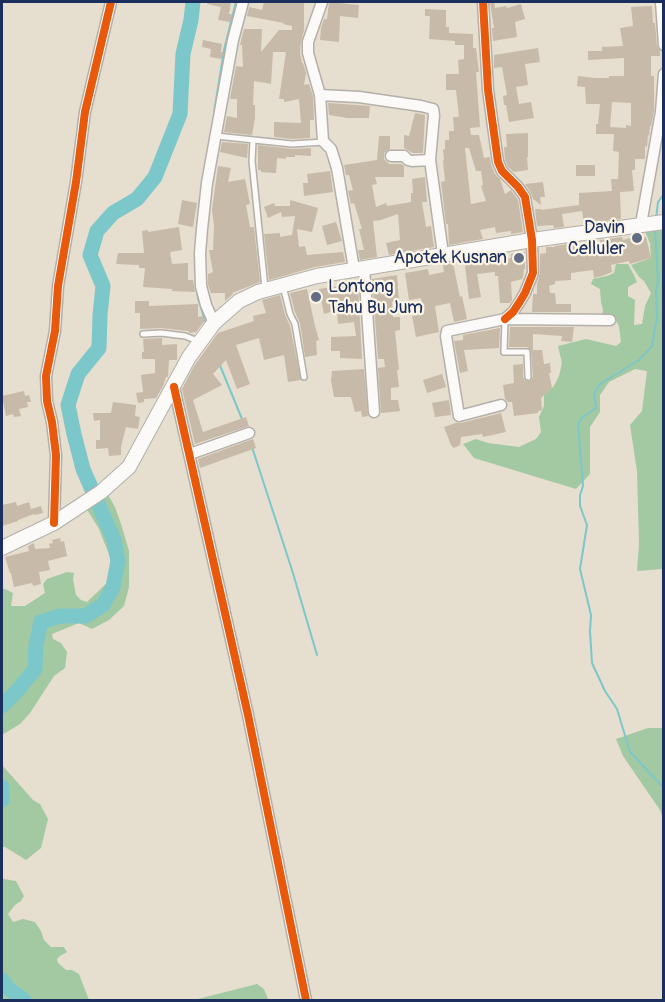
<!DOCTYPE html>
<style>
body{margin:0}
#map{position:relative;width:665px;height:1002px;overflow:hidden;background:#e6dece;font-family:Pangolin,sans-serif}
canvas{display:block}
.frame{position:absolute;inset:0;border:3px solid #1b2f5e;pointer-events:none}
</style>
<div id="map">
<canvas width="665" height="1002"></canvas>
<div class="frame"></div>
</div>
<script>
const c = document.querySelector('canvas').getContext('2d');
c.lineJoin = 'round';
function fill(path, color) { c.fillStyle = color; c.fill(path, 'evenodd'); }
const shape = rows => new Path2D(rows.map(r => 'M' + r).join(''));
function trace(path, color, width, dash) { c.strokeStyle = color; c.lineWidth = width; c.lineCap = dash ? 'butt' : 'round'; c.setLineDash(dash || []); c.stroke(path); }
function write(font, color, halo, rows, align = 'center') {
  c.font = font + ' Pangolin,sans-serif'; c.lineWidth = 4.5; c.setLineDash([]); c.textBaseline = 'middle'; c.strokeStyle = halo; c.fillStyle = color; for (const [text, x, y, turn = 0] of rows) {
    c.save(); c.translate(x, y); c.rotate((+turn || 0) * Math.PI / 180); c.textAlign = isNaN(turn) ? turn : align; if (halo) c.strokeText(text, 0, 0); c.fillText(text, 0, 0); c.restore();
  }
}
fill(shape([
 [663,225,663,569,637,571,639,544,637,471,630,425,642,411,647,371,635,369,609,382,600,395,600,412,590,427,590,474,576,489,474,458,463,444,476,439,488,443,519,447,536,439,541,432,539,417,544,406,544,395,554,386,559,376,562,363,558,346,586,339,616,346,621,342,619,326,615,319,602,315,603,310,601,302,600,289,591,284,593,279,607,276,614,273,616,264,628,264,634,275,637,282,628,287,628,296,635,300,634,325,642,324,645,306,651,293,644,281,639,277,631,265,651,258,650,243,643,227],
 [107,493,115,507,121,524,129,551,129,587,124,606,109,620,92,629,79,623,52,634,53,639,61,643,67,652,65,668,54,676,30,713,20,724,2,735,2,588,7,590,13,593,11,606,25,606,45,593,43,584,47,579,67,572,74,573,73,579,76,595,81,600,87,602,110,580,110,557,99,529,86,508],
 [648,728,663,728,663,818,660,810,623,756,616,739],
 [2,765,33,800,40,804,48,819,41,848,26,860,5,847,2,847],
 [2,877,4,879,16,881,24,896,21,901,15,905,8,914,13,922,23,919,35,922,41,931,44,940,51,947,64,947,67,952,60,956,57,959,58,963,66,970,72,970,79,974,89,1000,2,1000],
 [257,984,264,989,268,999,270,1000,176,1000,198,999]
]), '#a3c9a3');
trace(shape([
 [214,113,224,50,236,2],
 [656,219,658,202,664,194],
 [655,228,658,281,656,292,657,317,652,346,639,360,600,384,594,394,596,408,582,418,578,424,583,486,580,495,580,506,587,525,580,569,591,615,590,631,592,663,605,691,617,709,630,752,664,788],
 [197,289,198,298,206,324],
 [219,363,242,419],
 [252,447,292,570,317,655]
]), '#7cc7c9', 2);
trace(shape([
 [2,706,17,691,35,669,36,645,41,622,60,616,85,616,103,605,113,587,118,561,114,540,83,469,74,434,68,405,78,374,99,348,100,315,103,286,90,255,97,231,113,213,137,199,155,177,180,114,183,54,191,20,193,2],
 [2,787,2,800],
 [2,980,8,988,24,1000]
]), '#7cc7c9', 15);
fill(shape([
 [208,2,231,2,229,14,232,14,230,22,218,20,221,7,207,4],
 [264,2,278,3,278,2,304,2,304,30,301,42,300,53,302,63,303,63,306,73,304,85,309,84,313,96,314,120,310,120,310,138,292,139,274,137,274,122,301,123,299,99,284,102,284,99,279,99,286,52,273,52,271,84,254,81,253,105,255,105,255,118,252,135,224,132,227,116,237,118,237,99,230,99,236,66,243,67,242,45,240,45,244,29,262,29,261,52,279,30,292,30,292,26,283,24,284,23,247,16,249,7,262,10],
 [329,2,359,5,358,18,340,16,339,42,320,40,321,28,324,19,327,19],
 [490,2,494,2,495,8,506,6,507,8,521,4,525,19,515,22,517,37,493,41,492,28,494,28,491,9,494,8,491,9],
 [652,6,653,23,655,23,657,46,660,51,660,56,651,56,651,76,654,76,654,111,651,126,650,126,649,136,648,135,647,147,645,146,645,159,635,159,635,170,632,170,634,191,620,192,621,219,584,224,582,211,562,214,564,227,554,228,553,225,537,226,535,209,541,209,541,210,579,205,579,193,612,191,611,179,618,179,619,152,613,151,614,134,596,134,596,124,598,124,600,104,586,104,585,87,577,86,578,76,595,78,609,78,609,76,624,76,624,58,588,60,588,51,602,51,602,47,623,46,620,28,633,26,631,7],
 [612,102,631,103,631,126,626,125,626,128,610,127],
 [425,9,446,10,446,27,449,27,449,33,473,34,473,48,476,48,479,72,476,72,480,127,470,128,471,135,479,135,484,158,490,157,491,165,495,174,500,179,505,194,511,190,518,200,523,232,511,234,511,231,496,233,495,227,480,230,483,239,449,245,448,224,446,224,441,182,445,181,443,161,444,160,443,150,445,149,445,140,449,140,449,131,454,131,453,117,459,117,456,90,446,90,446,74,459,74,458,60,464,59,464,45,455,45,455,41,429,39,430,16,425,16],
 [465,148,469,148,476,171,481,171,483,185,481,186,486,201,471,204],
 [203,40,222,44,221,52,223,52,222,59,210,57,211,49,202,47],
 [538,48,540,62,525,64,528,85,516,87,519,104,531,102,534,118,509,122,506,105,504,105,503,96,507,95,502,67,494,68,494,55],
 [328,103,370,106,369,118,347,118,329,115],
 [415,113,425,115,423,153,413,153,404,148,404,135,409,136],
 [528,133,528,157,527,157,528,170,514,172,508,167,505,160,504,147,507,147,506,134],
 [379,136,390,136,390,149,384,153,384,159,389,164,401,164,404,166,404,177,375,177,377,184,372,185,376,207,386,203,387,206,411,202,411,193,413,193,412,179,425,177,427,202,422,202,426,227,431,226,434,247,389,255,386,243,400,240,398,214,381,220,373,221,377,257,360,260,358,250,364,250,359,229,362,229,354,203,351,204,348,191,353,190,349,175,346,175,344,165,377,160],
 [222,142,248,144,247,158,220,152],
 [258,145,292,149,311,148,311,156,295,155,295,157,286,157,286,159,277,158,276,173,261,172,261,170,258,170],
 [576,165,595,165,595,176,576,176],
 [218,166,231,168,228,182,245,179,250,204,246,205,250,227,254,227,260,282,232,293,233,294,225,301,225,293,211,293,208,285,208,274,213,272,209,250,213,250,214,226,212,210],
 [330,171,333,192,304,196,303,183,308,183,307,174],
 [543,182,545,197,540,197,541,205,533,199,531,193,525,184],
 [182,200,197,203,193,227,178,224],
 [290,200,318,208,312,232,297,229,299,247,305,246,307,255,343,252,345,262,315,267,269,280,264,234,280,233,280,237,292,235,295,216,282,217,281,212,268,218,264,207,274,203,275,206,290,206],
 [336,222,342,241,327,245,322,226],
 [179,227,182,250,170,252,172,264,188,263,188,280,193,280,195,292,172,291,172,289,143,287,145,268,139,268,139,265,116,264,118,253,144,253,142,231,148,230,148,232],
 [641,235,641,238,646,237,651,258,630,264,629,261,611,265,612,272,602,276,594,278,593,270,571,273,571,280,555,281,555,284,549,286,550,293,555,293,556,304,571,304,571,312,532,312,533,294,537,294,537,284,540,273,540,254,546,253,546,247,555,247,555,246,568,244,586,244,587,251,601,249,600,240,622,237,623,240],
 [525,252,525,269,524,269,523,277,522,279,511,282,512,300,510,303,500,303,498,276,495,276,495,272,477,274,481,297,469,299,465,265,511,258,511,254],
 [453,263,460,297,462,296,467,319,454,322,450,303,435,306,439,332,416,337,412,316,424,314,421,298,409,300,405,273,428,269,429,275,444,272,443,265],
 [397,275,399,301,392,302,393,317,400,317,400,330,395,331,399,370,397,370,399,387,391,388,391,400,398,400,400,411,381,413,378,368,385,367,384,359,378,359,372,279],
 [358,283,362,359,340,358,340,351,331,351,331,337,356,336,354,322,338,324,337,310,324,314,319,289],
 [307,289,315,326,319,340,316,341,317,355,305,357,300,323,295,312,290,293],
 [280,295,285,315,290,326,301,380,288,382,284,355,264,360,259,338,236,345,250,384,237,389,226,360,213,374,222,385,193,400,203,432,246,417,249,426,195,444,182,389,194,366,218,333,254,321,253,316,266,313,262,300],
 [135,301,149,301,149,306,198,304,198,317,203,316,205,320,196,332,190,333,188,331,161,328,140,329,140,313,135,313],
 [510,327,574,327,572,342,561,341,562,336,533,334,533,350,542,350,544,364,550,363,551,373,549,373,552,388,541,398,542,410,538,411,538,413,514,416,512,402,508,402,505,399,503,385,514,383,513,365,523,364,523,377,525,381,530,381,533,377,531,350,527,347,509,347],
 [500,328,499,348,464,350,468,371,460,373,454,341,463,340,463,335],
 [162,338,162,345,177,344,177,360,169,360,168,377,166,377,163,386,156,398,144,399,144,402,138,403,136,393,143,392,141,375,155,373,155,359,142,359,142,352,144,352,143,339],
 [364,369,368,416,362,417,361,411,355,412,351,397,334,397,331,380,332,371],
 [442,374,446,387,427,393,423,380],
 [24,391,25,396,29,395,31,402,27,402,28,407,19,409,21,416,14,417,13,414,6,416,2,396],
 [449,400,451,415,435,417,432,403],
 [113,402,136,405,135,416,140,417,138,429,126,427,121,447,121,455,109,456,108,448,96,449,96,440,100,440,100,420,94,421,93,413,111,413],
 [501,413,506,432,483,437,482,434,461,437,460,445,454,448,451,445,444,427,456,423,461,423],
 [253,439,256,448,200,468,198,459],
 [16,502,17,506,29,502,31,509,41,506,43,513,35,515,34,514,18,520,18,521,2,526,2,505],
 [60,538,61,542,64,541,67,556,48,561,50,570,39,572,41,584,33,586,32,583,14,587,11,573,10,573,5,557,29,551,28,546,34,543,35,549,50,548,49,544,53,543,52,540]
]), '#c8baa8');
const service = shape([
 [216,136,292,144,324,142],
 [253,141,252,161,265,288],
 [283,286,290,314,295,324,304,377],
 [505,319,504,352,527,352,528,377],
 [143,334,161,333,185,336,198,341]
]);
const minor = shape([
 [322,2,308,42,308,53,320,95,323,141,331,149,337,168,354,269],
 [483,2,488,90,498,162,502,171,518,187,525,197,532,240,533,273,525,293,519,303,513,312,505,319],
 [661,2,664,45],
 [320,95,359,97,421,106,433,109,434,115,430,160,443,254],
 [391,156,404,156,408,160,412,161,430,160],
 [641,224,661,112,664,74],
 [364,267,374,412],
 [214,323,206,305,201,286,200,253,202,229,207,183,233,40,243,2],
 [174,387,248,715,306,1000],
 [501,405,459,416,446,336,447,331,505,319,610,320],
 [190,454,249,433],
 [54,523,56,455,52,422,47,401,46,376,55,331,58,286,76,182,85,112,111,2]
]);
const secondary = shape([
 [2,548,54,523,101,492,129,467,189,357,214,323,239,301,258,292,317,276,532,240,664,222]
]);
trace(service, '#b3b0aa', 8);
trace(minor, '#b3b0aa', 13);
trace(secondary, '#b3b0aa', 16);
trace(service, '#fbfaf8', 5);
trace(minor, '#fbfaf8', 10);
trace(secondary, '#fbfaf8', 14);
trace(shape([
 [483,2,488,90,498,162,502,171,518,187,525,197,532,240,533,273,525,293,519,303,513,312,505,319],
 [174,387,248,715,306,1000],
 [54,523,56,455,52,422,47,401,46,376,55,331,58,286,76,182,85,112,111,2]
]), '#e8590c', 8);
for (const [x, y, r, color] of [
 [637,238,6,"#626c85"],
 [519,258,6,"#626c85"],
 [316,297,6,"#626c85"]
]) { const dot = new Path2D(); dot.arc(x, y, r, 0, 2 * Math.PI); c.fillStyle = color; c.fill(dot); trace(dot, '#fcf5e5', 2); }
write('18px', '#1b2f5e', '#fcf5e5', [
 ["Davin",625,228],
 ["Celluler",625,249],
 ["Apotek Kusnan",507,258],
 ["Lontong",328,287,"left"],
 ["Tahu Bu Jum",328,308,"left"]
], 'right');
</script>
